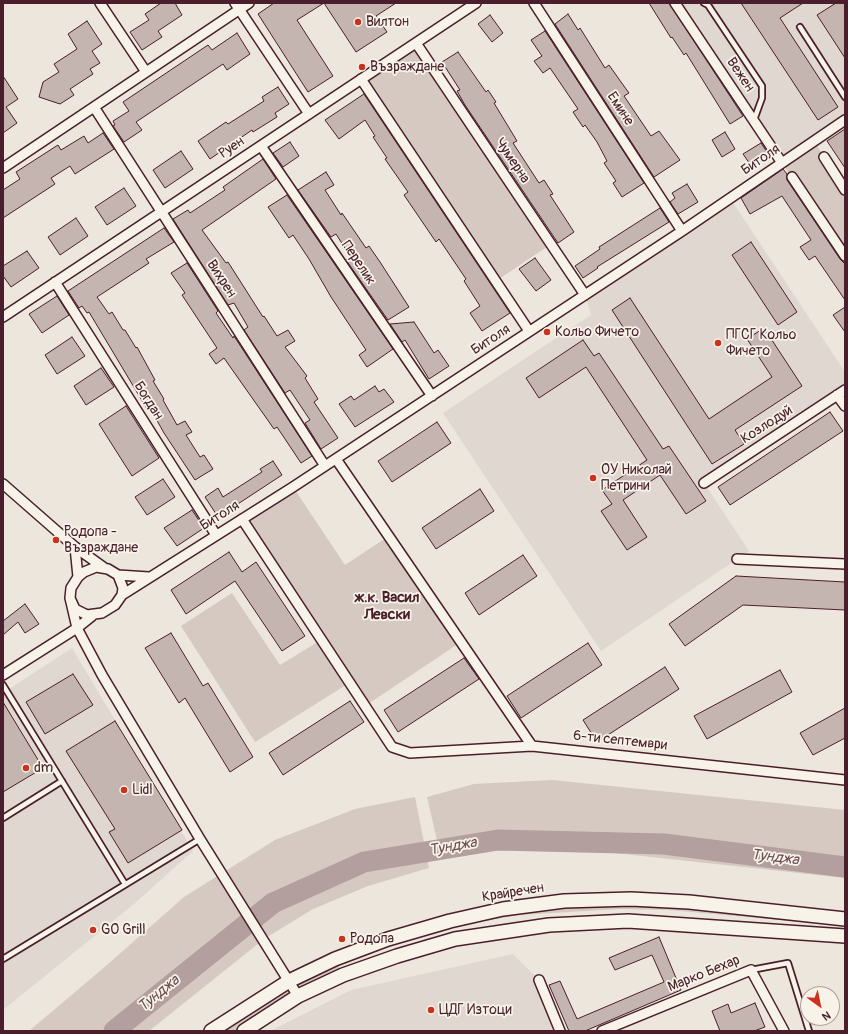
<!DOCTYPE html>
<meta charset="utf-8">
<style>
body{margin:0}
#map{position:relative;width:848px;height:1034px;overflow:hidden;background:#ece6dd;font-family:Pangolin,sans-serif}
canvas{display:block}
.frame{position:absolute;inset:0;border:4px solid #4a1f2b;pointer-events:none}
.north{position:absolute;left:800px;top:986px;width:40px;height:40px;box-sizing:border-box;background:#f7f3e8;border:1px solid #b29e9c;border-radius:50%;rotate:147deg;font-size:11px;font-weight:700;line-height:16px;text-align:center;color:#4a1f2b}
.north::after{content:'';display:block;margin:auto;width:14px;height:18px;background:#c8321e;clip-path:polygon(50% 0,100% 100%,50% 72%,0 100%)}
</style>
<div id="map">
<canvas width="848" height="1034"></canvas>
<div class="frame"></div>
<div class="north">N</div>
</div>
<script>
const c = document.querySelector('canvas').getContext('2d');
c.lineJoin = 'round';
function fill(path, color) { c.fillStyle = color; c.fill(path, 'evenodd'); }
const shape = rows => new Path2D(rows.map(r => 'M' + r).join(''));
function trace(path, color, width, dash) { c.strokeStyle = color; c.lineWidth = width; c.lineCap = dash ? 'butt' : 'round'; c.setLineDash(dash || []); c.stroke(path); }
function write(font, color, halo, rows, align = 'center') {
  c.font = font + ' Pangolin,sans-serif'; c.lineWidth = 3.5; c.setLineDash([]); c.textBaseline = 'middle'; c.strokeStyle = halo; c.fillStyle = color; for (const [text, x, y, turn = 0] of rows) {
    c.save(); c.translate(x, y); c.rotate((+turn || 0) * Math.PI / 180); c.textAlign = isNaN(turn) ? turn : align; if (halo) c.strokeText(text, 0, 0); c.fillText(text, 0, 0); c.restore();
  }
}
fill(shape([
 [675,3,845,3,845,120,782,163],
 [730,198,845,372,845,390,704,483,749,551,601,651,443,413,591,315,585,295],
 [72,648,193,851,134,904,3,1010,3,693],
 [513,954,539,980,560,1031,270,1031,351,990]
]), '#e0d7d0');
fill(shape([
 [416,43,551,244,496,281,361,79],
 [814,141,845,190,845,256,782,163],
 [293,487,345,565,389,536,461,642,365,706,349,683,255,742,181,626,232,593,280,665,321,640,242,519],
 [552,780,845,810,845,878,578,849,502,849,441,857,427,797,474,784],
 [415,797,429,868,368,886,313,909,264,939,149,1031,29,1031,107,965,184,897,275,840,355,809],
 [619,904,668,905,813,921,813,923,669,910,619,909,519,915,462,925,461,921,519,911],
 [335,959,343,975,244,1031,211,1031]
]), '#d5c9c2');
trace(shape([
 [114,1031,273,903,364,862,498,840,664,844,845,867]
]), '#b39f9d', 21);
const building = shape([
 [161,3,175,3,182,15,158,31,162,37,142,50,130,32,149,20,145,14,161,3],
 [274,3,396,3,376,16,387,32,356,52,324,3,297,20,333,76,308,92,258,14,274,3],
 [649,3,669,3,743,116,730,124,686,53,684,55,672,37,671,38,649,3],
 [741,3,803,3,780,18,838,107,818,120,741,3],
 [836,3,845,3,845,58,817,15,836,3],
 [568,14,578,30,580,28,605,68,609,65,621,82,629,93,624,96,651,136,659,131,680,160,654,177,555,24,568,14],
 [490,15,503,33,492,42,478,24,490,15],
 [87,21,102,44,92,51,100,63,90,69,93,74,70,89,74,95,60,104,39,97,43,82,59,72,54,64,77,49,68,34,87,21],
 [545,31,644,183,622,197,613,183,616,181,604,163,607,161,597,142,585,125,583,127,573,112,578,109,550,68,543,73,534,61,542,56,531,40,545,31],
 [237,33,250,54,227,70,223,64,136,122,142,130,124,142,113,126,115,125,113,121,129,111,123,102,208,45,212,50,237,33],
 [458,52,486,92,488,90,496,102,494,103,517,141,513,143,539,183,544,180,553,194,550,195,574,232,558,243,465,105,457,91,460,90,442,62,458,52],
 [3,76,18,99,6,107,17,123,3,133,3,76],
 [278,87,289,104,275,113,277,117,253,132,252,130,210,159,198,141,226,122,228,124,264,101,262,97,278,87],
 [364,94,510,313,482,331,470,313,480,306,464,281,466,279,439,239,436,242,404,195,408,192,385,159,387,158,373,137,375,136,365,120,339,139,325,120,364,94],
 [845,129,845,168,827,141,845,129],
 [725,132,735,149,722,157,712,140,725,132],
 [103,133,114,149,111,151,75,174,70,166,51,178,55,184,3,218,3,190,20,179,16,172,58,145,61,150,84,136,88,143,103,133],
 [290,142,299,156,283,167,273,153,290,142],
 [761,143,769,155,752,167,743,154,761,143],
 [181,151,193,169,165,188,153,170,181,151],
 [263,159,276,179,202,230,226,263,228,262,263,317,264,316,277,336,288,330,295,341,285,347,307,376,305,378,318,399,314,402,338,438,321,449,305,423,310,420,290,390,285,393,244,330,248,327,234,303,228,305,173,219,188,210,190,213,225,190,223,187,263,159],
 [783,169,787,174,787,180,840,259,845,264,845,300,815,256,809,260,800,247,811,240,782,196,750,214,741,198,783,169],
 [326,172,334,185,325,190,341,215,342,213,366,248,369,246,380,262,409,307,388,320,346,260,350,256,336,234,331,237,298,190,326,172],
 [687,184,698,202,678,214,670,202,675,198,672,193,687,184],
 [124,188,136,206,107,225,95,207,124,188],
 [287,195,393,349,367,367,359,355,366,350,331,297,309,259,293,235,289,238,268,207,287,195],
 [660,208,669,222,597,267,598,268,583,278,575,266,600,249,599,247,660,208],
 [76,218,88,236,60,255,48,237,76,218],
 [164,228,174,242,146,259,149,263,97,297,109,314,112,312,123,330,125,330,136,348,137,347,155,380,153,381,164,399,163,400,177,425,185,421,192,432,186,435,200,457,204,455,213,469,195,480,164,433,150,408,147,409,89,312,87,313,82,306,79,308,68,291,164,228],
 [751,242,797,312,778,325,732,255,751,242],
 [27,251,39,268,11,287,3,276,3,266,27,251],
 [535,258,551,280,536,291,519,269,535,258],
 [187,263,218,311,216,313,233,338,234,336,312,456,301,463,277,427,274,429,224,358,216,364,209,354,217,348,182,295,185,293,171,273,187,263],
 [57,296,69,315,42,333,29,314,57,296],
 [630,298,709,419,772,377,747,339,764,328,802,386,735,430,744,444,712,464,612,310,630,298],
 [845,307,845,332,833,315,845,307],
 [414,322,434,353,438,350,449,366,429,379,405,340,402,342,390,324,414,322],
 [72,337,85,356,57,374,45,355,72,337],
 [583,340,594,356,599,353,663,449,669,446,706,501,686,514,660,475,623,500,647,537,627,550,601,511,612,504,602,490,647,460,586,367,539,398,526,378,583,340],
 [101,368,114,387,86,405,74,386,101,368],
 [375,386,379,392,384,389,394,402,355,427,339,404,351,396,354,400,375,386],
 [126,406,159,458,132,476,99,424,126,406],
 [830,412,843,431,730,505,718,487,830,412],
 [437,422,451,443,392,482,378,461,437,422],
 [273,461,282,475,218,517,205,497,218,488,223,497,262,472,260,469,273,461],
 [163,479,175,497,147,515,135,497,163,479],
 [480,489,494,511,436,549,422,528,480,489],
 [192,510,204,528,177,546,164,528,192,510],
 [229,552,242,572,256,562,305,636,282,651,235,581,186,614,171,590,229,552],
 [523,555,537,576,479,615,465,593,523,555],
 [736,576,845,582,845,610,743,605,685,646,669,624,736,576],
 [25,604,39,624,25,633,18,622,3,635,3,621,25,604],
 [171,633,203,686,208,683,253,757,230,772,185,698,179,703,145,648,171,633],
 [588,643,602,665,521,718,507,696,588,643],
 [464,658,479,679,398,732,384,710,464,658],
 [665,667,679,689,597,742,583,720,665,667],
 [780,670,792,692,707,739,694,716,780,670],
 [73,674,93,705,45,734,26,702,73,674],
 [350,701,364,722,283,775,269,753,350,701],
 [3,702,43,768,3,792,3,702],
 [845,708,845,738,813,755,800,733,845,708],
 [115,721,182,830,128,863,109,832,115,829,66,751,115,721],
 [659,937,681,990,585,1031,569,1031,549,985,560,981,577,1019,664,982,652,955,615,970,609,958,659,937],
 [755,1003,765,1027,754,1031,720,1031,712,1011,728,1004,731,1013,755,1003]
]);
fill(building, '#c4b5b0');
trace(building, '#4a1f2b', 1);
const lane = shape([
 [704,3,708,5,762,86,762,98,754,120],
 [800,27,845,97],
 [3,685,125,884],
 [3,818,62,781],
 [3,959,200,839],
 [751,970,788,963,809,1031]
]);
const street = shape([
 [100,3,146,72],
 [235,3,309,114],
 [534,3,682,231],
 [675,3,782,163],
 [416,43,585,295],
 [361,79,529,331],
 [94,107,325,466],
 [261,146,432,396],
 [824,157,845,190],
 [3,168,249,3],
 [792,177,845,256],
 [55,282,216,535],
 [3,317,476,3],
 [837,395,845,406],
 [336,459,532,746],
 [704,483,845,390],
 [3,484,75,547,103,567],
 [242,519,392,747,410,753,532,746,845,780],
 [75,547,78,577],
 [737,559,845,564],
 [96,567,108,569,118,575,123,588,122,595,115,605,102,613,87,615,75,609,70,598,71,588,78,577,84,572,96,567],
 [118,575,149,577],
 [122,595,293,487,682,231,845,120],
 [70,598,77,628,102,675,200,839,298,996],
 [3,675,77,628,92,616],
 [539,980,560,1031],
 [602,1031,751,970,784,1031]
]);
const secondary = shape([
 [211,1031,289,981,335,959,388,939,450,921,503,909,564,901,631,899,689,902,845,919],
 [244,1031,298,996,343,975,397,956,455,939,549,925,628,921,845,936]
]);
trace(lane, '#4a1f2b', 8);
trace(street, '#4a1f2b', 12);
trace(secondary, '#4a1f2b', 16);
trace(lane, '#f7f3e8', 4.5);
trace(street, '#f7f3e8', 9);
trace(secondary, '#f7f3e8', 13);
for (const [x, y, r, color] of [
 [358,22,4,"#c8321e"],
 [362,67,4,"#c8321e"],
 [547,332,4,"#c8321e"],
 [718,343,4,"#c8321e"],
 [593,478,4,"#c8321e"],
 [56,540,4,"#c8321e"],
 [26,768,4,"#c8321e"],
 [124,790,4,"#c8321e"],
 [93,930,4,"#c8321e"],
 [342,939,4,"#c8321e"],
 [431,1010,4,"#c8321e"]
]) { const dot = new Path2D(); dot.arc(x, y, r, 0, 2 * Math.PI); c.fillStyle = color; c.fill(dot); trace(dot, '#f7f3e8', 1.5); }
write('14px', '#4a1f2b', '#f7f3e8', [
 ["Вилтон",366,22],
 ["Възраждане",370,67],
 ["Кольо Фичето",555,332],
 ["ПГСГ Кольо",726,335],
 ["Фичето",726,351],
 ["ОУ Николай",601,470],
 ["Петрини",601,486],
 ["Родопа -",64,532],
 ["Възраждане",64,548],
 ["dm",34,768],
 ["Lidl",132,790],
 ["GO Grill",101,930],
 ["Родопа",350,939],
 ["ЦДГ Изтоци",439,1010]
], 'left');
write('14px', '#4a1f2b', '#f7f3e8', [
 ["Вежен",740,75,56],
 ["Емине",620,109,57],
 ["Руен",232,148,-34],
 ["Битоля",761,160,-34],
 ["Чумерна",512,161,56],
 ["Перелик",358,263,56],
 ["Вихрен",221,279,57],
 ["Битоля",491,340,-33],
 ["Богдан",148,401,58],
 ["Козлодуй",767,425,-33],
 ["Битоля",220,516,-32],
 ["6-ти септември",620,741,6],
 ["Крайречен",513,893,-9],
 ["Марко Бехар",704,974,-22]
]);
write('bold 15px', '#4a1f2b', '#f7f3e8', [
 ["ж.к. Васил",387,598],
 ["Левски",387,615]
]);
write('italic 15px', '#6f4c53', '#f7f3e8', [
 ["Тунджа",453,847,-10],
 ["Тунджа",775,858,7],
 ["Тунджа",159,994,-39]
]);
</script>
